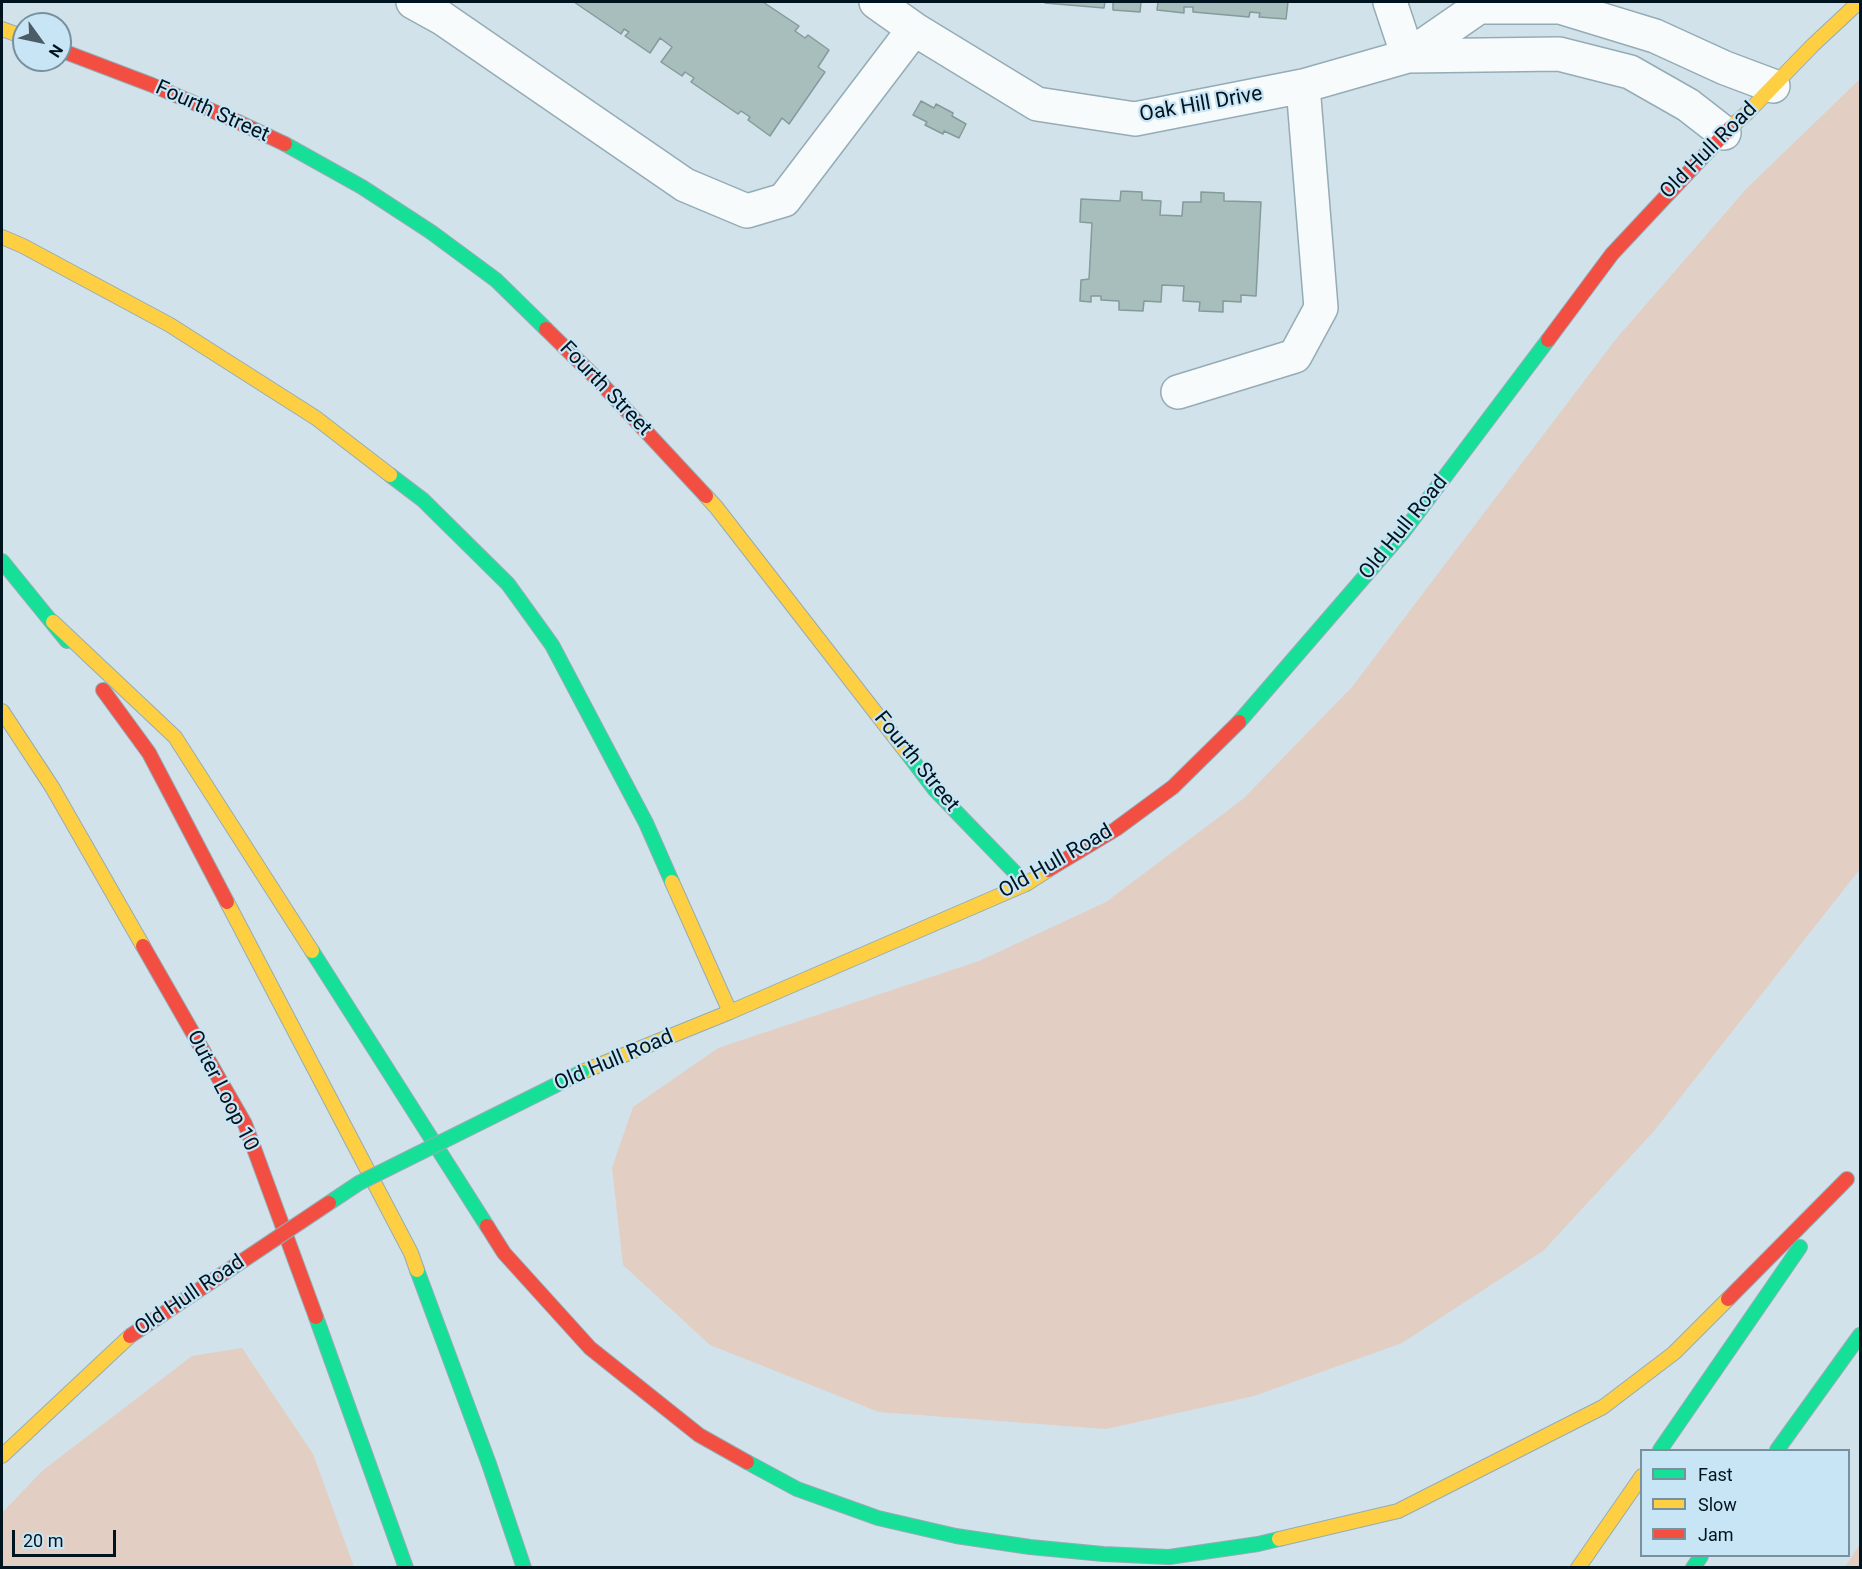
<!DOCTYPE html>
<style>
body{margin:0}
#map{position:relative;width:1862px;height:1569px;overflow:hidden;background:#d2e2ea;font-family:Roboto,sans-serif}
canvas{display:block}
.frame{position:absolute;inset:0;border:3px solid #00141f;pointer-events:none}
.legend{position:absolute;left:1640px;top:1449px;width:210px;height:108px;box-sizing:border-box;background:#c7e5f5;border:2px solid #77919f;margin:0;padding:8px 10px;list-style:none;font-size:18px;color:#00141f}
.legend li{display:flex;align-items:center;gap:12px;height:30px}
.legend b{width:30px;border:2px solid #77919f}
.north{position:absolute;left:12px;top:12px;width:60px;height:60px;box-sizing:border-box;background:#c7e5f5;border:2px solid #77919f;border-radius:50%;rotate:123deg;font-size:16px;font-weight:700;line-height:24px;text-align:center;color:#00141f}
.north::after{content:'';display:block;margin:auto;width:21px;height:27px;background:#4a5c66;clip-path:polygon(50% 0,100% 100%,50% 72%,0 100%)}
.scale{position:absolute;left:12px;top:1530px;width:104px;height:27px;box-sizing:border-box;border:3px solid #00141f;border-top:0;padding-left:8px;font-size:18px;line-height:21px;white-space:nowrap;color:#00141f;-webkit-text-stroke:4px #c7e5f5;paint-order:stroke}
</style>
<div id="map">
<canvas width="1862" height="1569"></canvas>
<div class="frame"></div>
<ul class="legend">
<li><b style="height:8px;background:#16e098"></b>Fast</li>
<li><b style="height:8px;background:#ffcf43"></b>Slow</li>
<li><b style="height:8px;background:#f24e42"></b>Jam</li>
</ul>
<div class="north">N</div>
<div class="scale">20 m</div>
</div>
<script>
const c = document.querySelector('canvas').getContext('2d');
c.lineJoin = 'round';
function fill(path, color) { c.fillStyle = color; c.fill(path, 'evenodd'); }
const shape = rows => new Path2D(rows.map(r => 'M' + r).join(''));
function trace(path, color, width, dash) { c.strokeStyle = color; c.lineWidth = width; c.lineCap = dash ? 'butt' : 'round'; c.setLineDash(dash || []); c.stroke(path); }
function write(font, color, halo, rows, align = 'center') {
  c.font = font + ' Roboto,sans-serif'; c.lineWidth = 4.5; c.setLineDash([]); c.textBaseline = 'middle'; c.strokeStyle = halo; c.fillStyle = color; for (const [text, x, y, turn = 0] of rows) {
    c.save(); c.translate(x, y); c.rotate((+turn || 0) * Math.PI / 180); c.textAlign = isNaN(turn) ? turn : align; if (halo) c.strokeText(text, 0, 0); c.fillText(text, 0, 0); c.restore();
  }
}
fill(shape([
 [1860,79,1860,869,1654,1131,1543,1251,1402,1343,1254,1396,1106,1429,879,1412,710,1345,623,1265,612,1168,633,1107,718,1048,979,961,1106,902,1243,799,1352,687,1616,339,1747,188],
 [242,1348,313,1454,354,1567,2,1567,2,1513,42,1471,192,1356],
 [1860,1544,1860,1567,1845,1567]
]), '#e2cec2');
const building = shape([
 [574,2,763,2,799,26,795,31,805,38,808,35,829,50,818,67,825,72,789,124,782,118,770,136,748,120,750,117,741,111,738,114,691,82,694,78,685,72,682,76,661,62,672,47,660,38,650,53,625,36,629,32,624,29,621,34,574,2],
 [1045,2,1141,2,1140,12,1113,10,1113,2,1105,2,1104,8,1045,3,1045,2],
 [1158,2,1288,2,1286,19,1259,17,1260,13,1250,12,1249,17,1193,12,1193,7,1184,7,1184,13,1157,10,1158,2],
 [921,101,934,108,936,104,953,113,952,116,966,124,959,138,944,131,943,134,925,125,927,122,913,115,921,101],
 [1121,191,1142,192,1142,200,1161,201,1160,215,1182,216,1183,202,1201,202,1201,192,1224,193,1224,201,1261,202,1256,296,1241,295,1241,302,1223,301,1223,312,1199,311,1200,302,1183,301,1184,286,1162,285,1161,302,1144,301,1143,311,1119,310,1119,301,1101,300,1101,296,1091,296,1091,302,1080,301,1081,280,1089,279,1092,223,1080,222,1081,199,1120,201,1121,191]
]);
fill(building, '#a7bebc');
trace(building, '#829c9a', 1.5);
const street = shape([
 [413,2,442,18,685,185,747,211,784,200,914,29],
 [876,2,914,29,1037,104,1135,119,1303,86,1408,56,1559,54,1630,72,1688,105,1724,133],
 [1390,2,1408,56],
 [1408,56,1479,7,1560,7,1655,36,1725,68,1773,86],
 [1178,392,1295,356,1321,308,1303,86]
]);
const fast = shape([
 [285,144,362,187,431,232,496,280,546,329],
 [390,475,423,500,508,584,552,645,646,823,672,882],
 [2,561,67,641],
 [1239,722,1404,531,1548,340],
 [907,753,935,790,1026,884],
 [312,951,487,1226],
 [417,1270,489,1464,524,1568],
 [316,1317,406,1568],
 [1660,1450,1800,1247],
 [1777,1450,1860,1335],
 [747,1462,797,1489,878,1518,956,1536,1030,1547,1103,1554,1169,1557,1258,1544,1279,1539],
 [1693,1568,1701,1556]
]);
const slow = shape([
 [2,29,24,37],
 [1730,128,1747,113,1813,45,1859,2],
 [2,237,23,246,170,325,316,418,390,475],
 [706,496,716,507,907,753],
 [53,622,175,737,312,951],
 [2,711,52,787,143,946],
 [672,882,730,1012],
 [227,902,411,1253,417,1270],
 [582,1072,730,1012,1026,884,1048,870],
 [2,1456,130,1336],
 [1279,1539,1398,1511,1603,1407,1674,1353,1728,1299],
 [1578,1568,1642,1476]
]);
const jam = shape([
 [60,50,152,85,236,121,285,144],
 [546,329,600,382,706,496],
 [1548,340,1612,254,1730,128],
 [103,690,149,753,227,902],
 [1048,870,1116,829,1173,787,1239,722],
 [143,946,245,1124,316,1317],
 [487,1226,504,1253,590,1348,699,1435,747,1462],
 [1728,1299,1847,1179]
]);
trace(street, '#94acb6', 36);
trace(fast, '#94acb6', 16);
trace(slow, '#94acb6', 16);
trace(jam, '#94acb6', 16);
trace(street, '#f8fbfc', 33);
trace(fast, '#16e098', 14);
trace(slow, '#ffcf43', 14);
trace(jam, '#f24e42', 14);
const fastBridge = shape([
 [329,1203,359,1183,582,1072]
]);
const jamBridge = shape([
 [130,1336,329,1203]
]);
trace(fastBridge, '#94acb6', 16, []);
trace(jamBridge, '#94acb6', 16, []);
trace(fastBridge, '#16e098', 14);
trace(jamBridge, '#f24e42', 14);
write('21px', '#00141f', '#c7e5f5', [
 ["Oak Hill Drive",1201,105,-10],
 ["Fourth Street",212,112,24],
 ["Old Hull Road",1709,151,-45],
 ["Fourth Street",605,389,46],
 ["Old Hull Road",1404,528,-51],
 ["Fourth Street",916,762,51],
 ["Old Hull Road",1056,862,-30],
 ["Old Hull Road",614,1061,-23],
 ["Outer Loop 10",222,1091,63],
 ["Old Hull Road",190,1296,-34]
]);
</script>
